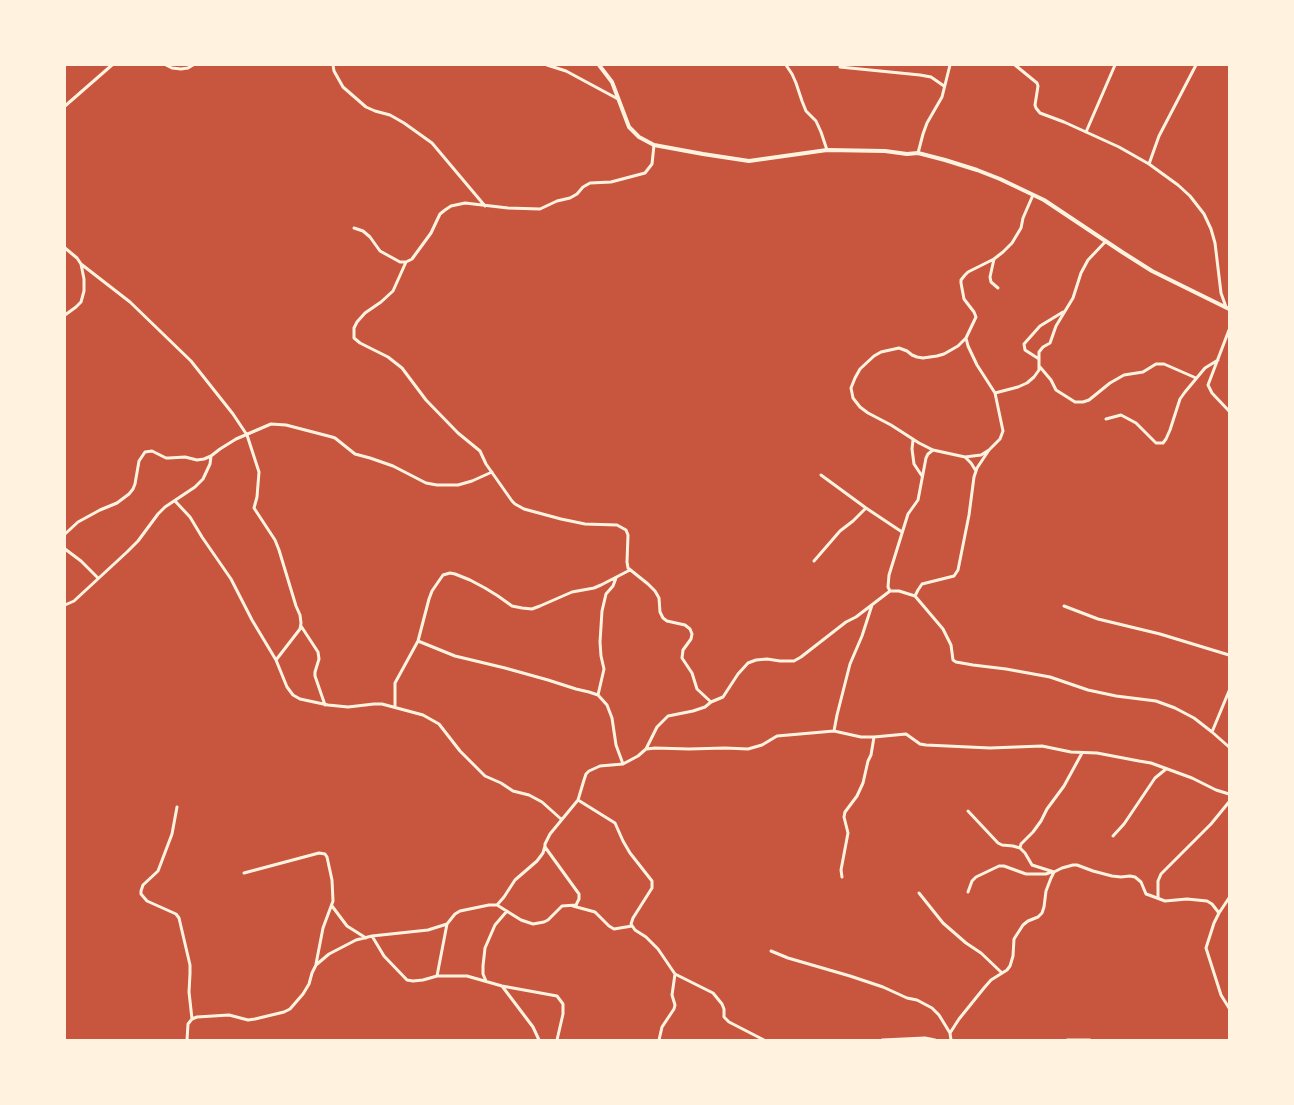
<!DOCTYPE html>
<style>
body{margin:0}
#map{position:relative;width:1294px;height:1105px;overflow:hidden;background:#c8553d;font-family:Mulish,sans-serif}
canvas{display:block}
.frame{position:absolute;inset:0;border:66px solid #fff3e0;pointer-events:none}
</style>
<div id="map">
<canvas width="1294" height="1105"></canvas>
<div class="frame"></div>
</div>
<script>
const c = document.querySelector('canvas').getContext('2d');
c.lineJoin = 'round';
const shape = rows => new Path2D(rows.map(r => 'M' + r).join(''));
function trace(path, color, width, dash) { c.strokeStyle = color; c.lineWidth = width; c.lineCap = dash ? 'butt' : 'round'; c.setLineDash(dash || []); c.stroke(path); }
trace(shape([
 [166,65,172,68,181,69,188,68,193,65],
 [333,65,334,71,343,87,366,107,375,111,390,115,404,123,432,143,485,206],
 [547,65,566,71,618,99],
 [786,65,792,74,796,83,802,101,806,111,816,121,821,132,827,150],
 [1015,65,1037,83,1038,86,1035,105,1036,108,1040,113,1064,122,1119,147,1149,164,1178,185,1190,196,1204,214,1211,229,1215,243,1221,293,1226,307],
 [840,67,920,75,931,77,944,86],
 [65,106,112,65],
 [1086,132,1115,65],
 [918,153,923,134,927,123,942,97,950,65],
 [1149,164,1159,136,1196,65],
 [354,228,363,231,370,237,380,251,400,262,406,262,412,259,431,233,440,214,445,210,451,206,465,203,508,208,540,209,557,201,570,198,577,194,583,187,590,183,611,182,645,173,652,164,654,145],
 [65,248,77,258,81,264,84,279,84,291,81,302,76,307,65,315],
 [994,259,990,277,991,282,998,288],
 [406,262,393,291,381,302,365,313,357,322,354,328,354,338,360,343,388,357,402,368,426,400,458,433,480,451,486,464,512,501,515,504,524,509,561,519,585,524,617,525,626,530,628,535,627,562,628,568,648,584,655,591,659,598,660,612,663,618,667,621,685,625,690,629,692,634,691,639,683,650,682,658,692,673,697,689,711,702],
 [81,264,130,302,191,361,233,414,247,435,259,472,257,497,254,508,275,540,279,550,296,606,300,615,301,623,300,629,276,660],
 [1229,330,1208,385,1212,393,1229,411],
 [966,338,968,346,977,365,995,393,1003,431,1000,439,989,450,981,455,965,457,933,450,919,443,891,425,868,413,860,407,853,398,851,388,855,378,860,369,874,356,881,352,899,348,907,351,912,355,917,357,923,358,937,356,944,354,958,346,966,338,976,317,974,312,964,299,961,283,961,280,965,275,968,272,994,259,1003,252,1012,243,1021,228,1023,218,1033,195],
 [1039,359,1025,350,1024,344,1040,326,1063,312],
 [1040,367,1051,380,1056,390,1075,402,1083,402,1089,400,1110,383,1124,375,1143,372,1156,364,1164,364,1196,378],
 [995,393,1018,387,1027,383,1034,377,1039,370,1039,352,1043,347,1050,343,1056,326,1073,298,1081,273,1088,260,1106,241],
 [1106,419,1121,415,1136,423,1156,443,1163,443,1166,439,1170,430,1180,399,1185,392,1205,368,1218,360],
 [913,440,912,449,914,464,922,476],
 [965,457,971,463,976,471],
 [821,475,866,508,902,532],
 [175,501,190,517,202,537,231,579,252,620,276,660,287,687,293,695,300,699,328,705,348,707,374,704,382,704,423,715,439,724,460,751,485,776,501,783,513,791,529,795,542,802,561,819],
 [65,534,78,522,100,510,117,503,129,494,133,489,135,484,139,461,145,452,152,451,166,458,169,458,185,457,197,460,204,459,211,456],
 [65,549,81,561,98,578],
 [814,561,840,531,853,521,866,508],
 [890,591,888,587,889,575,908,514,918,500,926,458,928,454,933,450],
 [915,596,918,590,922,584,954,576,958,570,969,515,974,477,977,468,989,450],
 [65,605,74,601,127,552,138,541,158,514,165,507,195,487,203,479,210,464,211,456,220,449,236,439,271,424,286,425,332,437,335,438,355,454,370,458,393,466,426,483,437,485,458,485,472,481,492,472],
 [1064,606,1098,619,1160,634,1229,655],
 [301,626,318,652,319,659,315,672,315,676,325,705],
 [418,641,455,656,505,668,548,680,576,689,589,692,598,695,607,705,612,718,616,745,623,764],
 [598,695,604,669,601,656,600,642,602,611,606,594,613,586,616,578],
 [395,707,395,683,418,641,429,599,432,591,443,575,450,573,455,574,470,580,485,588,498,596,512,606,522,608,532,609,540,606,572,592,594,588,601,585,630,570],
 [834,731,837,715,850,664,862,636,872,605],
 [1212,732,1229,691],
 [647,749,655,748,689,749,725,748,748,749,762,745,777,736,834,731,861,737,874,737,906,734,920,744,926,745,990,748,1042,746,1071,752,1097,753,1139,761,1151,763,1192,778,1216,790,1229,794],
 [578,800,615,823,623,841,630,853,652,881,652,888,633,918,631,924,635,930,646,937,658,949,675,974,672,995,675,1005,674,1009,662,1027,659,1040],
 [177,807,172,834,158,871,143,885,141,891,141,894,147,901,176,914,179,918,190,965,190,974,189,992,192,1019],
 [968,811,998,843,1002,845,1013,846,1020,848,1025,853,1032,865,1054,872],
 [1113,836,1124,824,1155,778,1166,769],
 [1020,848,1021,844,1033,832,1041,821,1047,809,1064,786,1082,753],
 [244,873,319,853,325,854,327,857,332,880,333,901,323,928,316,964],
 [842,877,841,870,848,833,844,817,845,812,857,796,863,783,868,761,871,755,874,737],
 [968,892,972,881,976,877,999,866,1004,866,1026,874,1046,874,1051,872],
 [919,893,943,923,966,943,981,953,1002,973],
 [1158,898,1158,881,1161,874,1211,824,1229,802],
 [1229,898,1219,913,1214,923,1206,948,1221,995,1229,1008],
 [497,905,504,897,515,880,537,861,543,853,545,846],
 [332,906,347,926,366,938],
 [573,906,595,912,609,926,614,929,632,926],
 [372,936,384,956,407,980,413,981,423,980,437,976,467,976,502,986,557,996,563,1004,563,1014,557,1040],
 [771,951,788,958,850,976,883,987,907,998,917,1000,932,1008,939,1015,950,1033,951,1040],
 [675,974,713,993,722,1004,724,1009,724,1017,729,1022,764,1040],
 [437,976,447,924],
 [486,981,483,974,483,966,485,948,495,925,507,911],
 [502,986,533,1027,539,1040],
 [950,1033,959,1019,984,988,991,980,1007,970,1010,966,1013,956,1014,939,1023,925,1028,921,1038,917,1042,913,1044,907,1046,891,1051,878,1054,872,1062,868,1073,865,1077,865,1093,871,1112,876,1121,877,1130,876,1135,877,1141,882,1146,894,1149,895,1165,901,1187,899,1207,901,1212,904,1219,913],
 [187,1040,188,1024,192,1019,197,1017,229,1015,248,1020,255,1019,284,1012,290,1009,303,994,309,984,312,973,316,965,329,954,356,940,372,936,428,930,447,924,455,914,460,911,489,905,497,905,521,920,533,924,544,922,548,920,562,906,576,905,579,899,579,894,545,847,545,844,550,834,578,800,584,780,586,774,589,771,600,766,623,764,638,756,646,749,657,727,668,716,693,711,705,707,711,702,723,697,738,674,748,663,756,660,767,659,780,661,794,661,801,657,846,622,856,617,890,591,899,591,915,596,943,629,951,645,953,660,956,662,973,665,1006,669,1050,677,1088,690,1116,696,1156,701,1175,708,1194,718,1212,732,1229,747],
 [882,1040,925,1038,935,1040],
 [1067,1040,1090,1040]
]), '#fff3e0', 3);
trace(shape([
 [599,65,612,82,629,127,639,137,654,145,703,154,749,161,827,150,885,151,907,154,918,153,945,160,977,170,1000,179,1044,200,1122,252,1152,271,1229,309]
]), '#fff3e0', 4);
</script>
